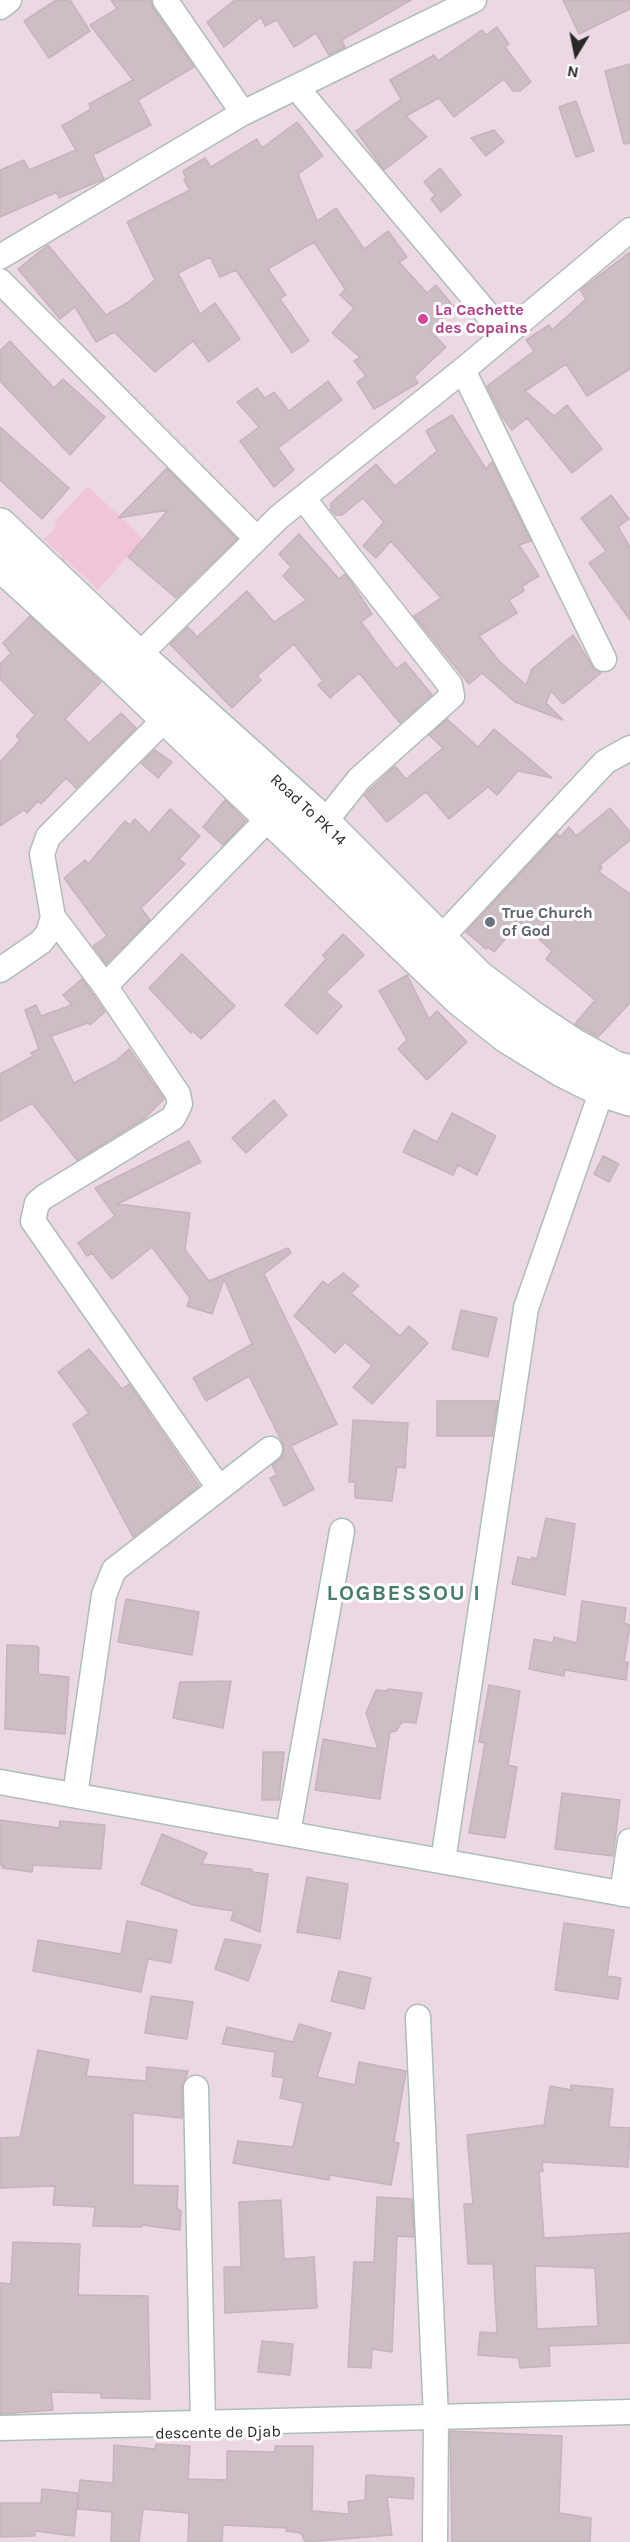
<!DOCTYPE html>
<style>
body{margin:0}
#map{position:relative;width:630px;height:2542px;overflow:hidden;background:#ecd8e3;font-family:Karla,sans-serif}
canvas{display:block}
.north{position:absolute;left:546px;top:24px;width:60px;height:60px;-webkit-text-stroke:4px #fff;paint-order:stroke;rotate:190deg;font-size:16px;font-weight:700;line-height:24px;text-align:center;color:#282828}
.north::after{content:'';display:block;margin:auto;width:21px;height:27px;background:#282828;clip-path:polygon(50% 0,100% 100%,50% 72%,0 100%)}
</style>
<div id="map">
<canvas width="630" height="2542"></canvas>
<div class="north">N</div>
</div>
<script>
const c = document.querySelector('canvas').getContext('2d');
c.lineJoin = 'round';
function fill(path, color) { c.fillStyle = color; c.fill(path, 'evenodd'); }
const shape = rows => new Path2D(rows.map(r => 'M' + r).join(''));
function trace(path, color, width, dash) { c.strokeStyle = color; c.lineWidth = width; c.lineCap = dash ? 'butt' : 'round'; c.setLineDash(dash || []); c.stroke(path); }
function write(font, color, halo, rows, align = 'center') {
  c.font = font + ' Karla,sans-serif'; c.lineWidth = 6; c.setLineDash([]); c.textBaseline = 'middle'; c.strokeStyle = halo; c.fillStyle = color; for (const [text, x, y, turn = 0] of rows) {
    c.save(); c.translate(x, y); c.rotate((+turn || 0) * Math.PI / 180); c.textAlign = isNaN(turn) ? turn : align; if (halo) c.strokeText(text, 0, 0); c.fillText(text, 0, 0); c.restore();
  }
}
fill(shape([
 [88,486,143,539,98,590,66,560,63,563,59,559,62,556,44,539,57,526,54,522]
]), '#f0c5d8');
const building = shape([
 [56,0,70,0,90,31,49,58,24,21,56,0],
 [111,0,151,0,153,8,194,67,138,100,151,125,93,155,104,179,59,198,57,192,0,217,0,170,24,160,29,170,76,150,62,126,91,109,89,104,133,80,90,25,117,9,111,0],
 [235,0,411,0,342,40,345,47,329,55,316,33,294,47,277,20,265,26,261,17,224,47,207,22,235,0],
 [563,0,630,0,630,9,579,34,563,0],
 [497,27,509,44,505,47,531,82,520,91,513,91,504,79,454,117,439,98,406,116,427,137,384,170,356,131,401,99,390,80,434,55,438,61,482,30,486,35,497,27],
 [630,64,630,143,624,144,605,71,630,64],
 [576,101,594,151,576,157,559,107,576,101],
 [297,122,323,156,298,174,317,221,336,208,364,249,388,231,407,257,399,262,427,293,436,285,454,307,430,331,446,347,414,377,418,383,374,409,357,382,366,376,354,361,360,357,332,333,354,308,340,295,345,289,314,242,268,269,286,295,280,299,309,341,292,353,236,270,220,277,210,257,178,273,200,314,215,303,240,339,209,362,193,341,155,372,114,332,96,342,75,307,60,319,18,269,48,245,106,315,127,303,155,280,127,222,190,190,184,180,186,178,183,171,205,158,211,167,257,139,262,148,297,122],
 [494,130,504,142,486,156,471,138,494,130],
 [440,168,461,195,441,212,431,199,435,195,424,182,440,168],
 [630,252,630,369,587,396,566,364,525,391,554,416,567,405,602,449,572,473,527,418,512,430,501,415,487,386,534,351,526,340,549,325,552,330,586,299,580,290,630,252],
 [10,341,54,388,63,379,105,417,70,455,0,381,0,351,10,341],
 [328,381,342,400,278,448,294,470,274,487,240,441,259,427,237,402,257,388,265,398,274,392,289,411,328,381],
 [452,415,486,469,492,462,531,541,519,545,539,576,522,586,524,591,509,600,517,613,479,636,500,662,526,685,532,669,573,635,592,666,601,673,563,704,551,691,546,703,563,720,515,702,482,673,469,684,414,616,441,598,391,541,376,558,363,546,384,522,363,498,342,515,336,515,331,510,331,503,376,464,395,486,437,451,426,431,452,415],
 [0,427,69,488,42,519,0,480,0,427],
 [167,468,237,539,176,598,128,557,168,510,118,518,167,468],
 [611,495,629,519,618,527,630,547,630,620,589,563,606,551,581,518,611,495],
 [299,534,339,579,345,574,351,582,372,614,361,622,396,669,405,662,432,695,400,723,359,673,330,698,318,685,323,681,294,644,257,676,261,680,232,708,170,644,188,627,197,637,247,591,274,622,306,600,283,576,291,567,279,554,299,534],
 [30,616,101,682,65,719,89,743,121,713,136,728,76,788,66,778,41,804,38,801,27,813,24,810,0,826,0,762,20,740,16,736,35,715,0,679,0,664,11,653,3,643,30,616],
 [447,719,478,747,494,729,552,778,518,771,497,795,488,787,449,819,426,792,387,822,364,795,395,766,406,779,443,748,429,735,447,719],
 [155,750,172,762,158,778,141,763,155,750],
 [225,800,246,821,223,845,203,827,225,800],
 [610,808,630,832,630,840,600,865,602,868,599,872,630,894,630,1003,598,1037,575,1024,595,1000,546,959,552,951,520,922,494,952,488,947,486,949,466,932,557,834,560,837,569,827,576,836,610,808],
 [170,809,200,836,179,859,185,864,141,908,150,920,106,964,93,946,107,936,64,878,85,860,88,864,125,821,130,825,135,819,149,833,170,809],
 [343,934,364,955,326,992,342,1006,317,1034,285,1005,326,959,323,955,343,934],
 [182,954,235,1006,201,1039,193,1031,191,1033,149,988,182,954],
 [407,975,429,1019,437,1011,467,1042,427,1080,398,1049,407,1040,379,991,407,975],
 [82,979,105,1012,90,1025,88,1023,51,1036,74,1083,116,1061,129,1049,164,1099,145,1118,77,1160,32,1103,0,1121,0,1074,33,1056,31,1053,39,1049,25,1010,36,1005,41,1016,72,1005,63,995,82,979],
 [274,1100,287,1115,246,1153,232,1138,274,1100],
 [452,1113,496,1136,477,1175,458,1165,453,1175,403,1152,414,1130,437,1142,452,1113],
 [189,1141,201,1162,118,1204,190,1213,185,1250,209,1281,288,1248,291,1253,264,1274,337,1424,291,1446,314,1489,284,1506,270,1478,277,1475,272,1465,283,1455,284,1446,249,1376,206,1401,193,1378,252,1344,224,1279,212,1314,187,1306,190,1298,152,1247,112,1279,92,1253,87,1256,78,1243,115,1216,95,1188,189,1141],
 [603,1156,619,1164,609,1182,594,1174,603,1156],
 [343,1273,359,1286,351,1293,400,1336,409,1326,428,1343,372,1404,353,1387,372,1366,345,1342,335,1353,294,1316,323,1281,328,1285,343,1273],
 [461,1310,497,1318,488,1357,452,1349,461,1310],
 [89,1349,122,1389,129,1384,199,1486,133,1537,73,1424,89,1413,58,1372,89,1349],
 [437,1401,498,1401,492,1436,437,1436,437,1401],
 [353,1420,408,1423,405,1468,397,1467,392,1501,355,1498,355,1482,349,1482,353,1420],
 [546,1518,575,1524,565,1595,512,1584,518,1557,531,1560,532,1557,537,1559,546,1518],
 [126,1599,199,1612,192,1655,118,1642,126,1599],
 [582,1601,626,1608,624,1623,630,1625,624,1662,628,1662,626,1680,565,1670,564,1676,529,1669,534,1639,553,1643,554,1637,577,1643,582,1601],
 [7,1645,37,1646,39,1648,38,1674,69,1677,65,1734,5,1729,7,1645],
 [231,1681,223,1728,173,1718,180,1682,231,1681],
 [489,1685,520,1691,508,1765,517,1767,505,1838,469,1833,485,1743,479,1742,489,1685],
 [388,1689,422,1693,416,1723,402,1722,396,1731,390,1732,380,1799,315,1790,323,1739,378,1749,366,1713,376,1690,388,1691,388,1689],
 [263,1752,284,1752,279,1800,262,1800,263,1752],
 [562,1793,620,1800,613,1856,555,1849,562,1793],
 [0,1820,59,1828,60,1821,105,1825,101,1869,33,1865,32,1872,2,1868,3,1865,0,1865,0,1820],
 [162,1834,207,1853,202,1864,251,1869,253,1872,268,1874,260,1932,231,1920,234,1911,193,1905,141,1884,162,1834],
 [307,1877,348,1884,340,1939,297,1932,307,1877],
 [127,1921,177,1930,171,1963,148,1959,141,1992,33,1971,38,1940,121,1954,127,1921],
 [564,1923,614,1930,607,1976,621,1978,618,1999,555,1990,564,1923],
 [225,1939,261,1945,248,1981,215,1969,225,1939],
 [339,1971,371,1978,364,2009,331,2001,339,1971],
 [151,1996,193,2002,187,2039,145,2033,151,1996],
 [299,2024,331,2033,317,2077,355,2085,359,2062,406,2071,394,2142,399,2143,391,2185,330,2175,329,2180,233,2163,238,2141,293,2147,303,2103,280,2098,284,2078,272,2076,275,2052,222,2044,227,2027,293,2042,299,2024],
 [38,2050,89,2060,86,2076,146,2081,147,2067,188,2071,182,2088,182,2118,133,2113,133,2185,178,2186,177,2208,181,2211,180,2230,142,2225,142,2227,93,2226,95,2207,53,2205,55,2186,0,2188,0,2138,20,2137,38,2050],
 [571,2085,613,2089,609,2127,630,2128,628,2167,542,2162,543,2171,539,2172,544,2238,630,2233,630,2343,549,2346,550,2366,520,2368,519,2358,478,2355,480,2332,497,2333,493,2264,468,2264,464,2204,473,2204,467,2135,544,2125,550,2086,571,2090,571,2085],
 [535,2266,595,2268,598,2326,537,2329,535,2266],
 [377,2197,412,2199,414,2237,397,2236,392,2352,372,2349,371,2368,348,2367,354,2262,374,2262,377,2197],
 [281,2200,284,2259,314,2257,317,2308,225,2313,224,2267,241,2267,239,2202,281,2200],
 [13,2242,80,2244,78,2295,148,2296,150,2399,101,2398,101,2393,51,2392,53,2410,0,2414,0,2283,11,2284,13,2242],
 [262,2341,293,2344,290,2375,258,2372,262,2341],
 [450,2431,562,2436,559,2513,591,2518,590,2542,452,2542,450,2431],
 [156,2444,190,2446,188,2479,227,2480,227,2451,275,2452,275,2446,313,2446,312,2511,349,2514,348,2502,365,2500,366,2475,414,2478,413,2499,387,2497,392,2535,305,2542,301,2533,286,2531,287,2528,223,2525,222,2542,188,2542,189,2513,143,2509,139,2542,111,2542,112,2512,78,2509,80,2480,113,2483,114,2445,155,2449,156,2444],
 [42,2489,78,2493,74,2536,35,2531,35,2536,0,2537,0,2503,41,2503,42,2489]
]);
fill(building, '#cdbdc5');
trace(building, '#c8b2bc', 1.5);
const street = shape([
 [165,0,243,113],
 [0,7,9,0],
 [296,87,505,335],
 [0,257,243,113,474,0],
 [0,281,256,538],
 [463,370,604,659],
 [303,498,450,685,452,696,359,779,324,823],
 [138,656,279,517,463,370,630,230],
 [53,917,105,986,178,1094,180,1104,173,1118,44,1197,37,1203,33,1221,219,1488],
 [439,940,605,762,630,748],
 [0,970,41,942,48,933,53,917,42,854,48,837,165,719],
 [105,986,271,816],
 [0,1782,630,1895],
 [75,1795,104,1595,114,1570,270,1449],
 [288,1833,342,1531],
 [443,1861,526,1308,602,1090],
 [622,1894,630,1841],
 [418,2017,436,2417,435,2542],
 [196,2088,203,2423],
 [0,2428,630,2412]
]);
const secondary = shape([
 [0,525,138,656,324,823,478,977,531,1017,573,1045,615,1068,630,1072],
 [0,564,115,669,460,999,508,1037,562,1070,602,1090,630,1099]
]);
trace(street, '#acbeb9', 27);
trace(secondary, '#acbeb9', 36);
trace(street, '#fff', 24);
trace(secondary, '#fff', 33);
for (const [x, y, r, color] of [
 [423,319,6,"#d1479c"],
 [490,922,6,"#6b7280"]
]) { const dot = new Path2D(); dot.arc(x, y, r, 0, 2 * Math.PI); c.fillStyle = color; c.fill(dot); trace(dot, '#fff', 2); }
write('bold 16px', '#b23c85', '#fff', [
 ["La Cachette",435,310],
 ["des Copains",435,328]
], 'left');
write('16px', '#282828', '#fff', [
 ["Road To PK 14",308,810,43],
 ["descente de Djab",218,2433,-1]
]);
write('bold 16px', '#5b616d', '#fff', [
 ["True Church",502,913],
 ["of God",502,931]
], 'left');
c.letterSpacing = '1.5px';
write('bold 22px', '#447d6d', '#fff', [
 ["LOGBESSOU I",404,1594]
]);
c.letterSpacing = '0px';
</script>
